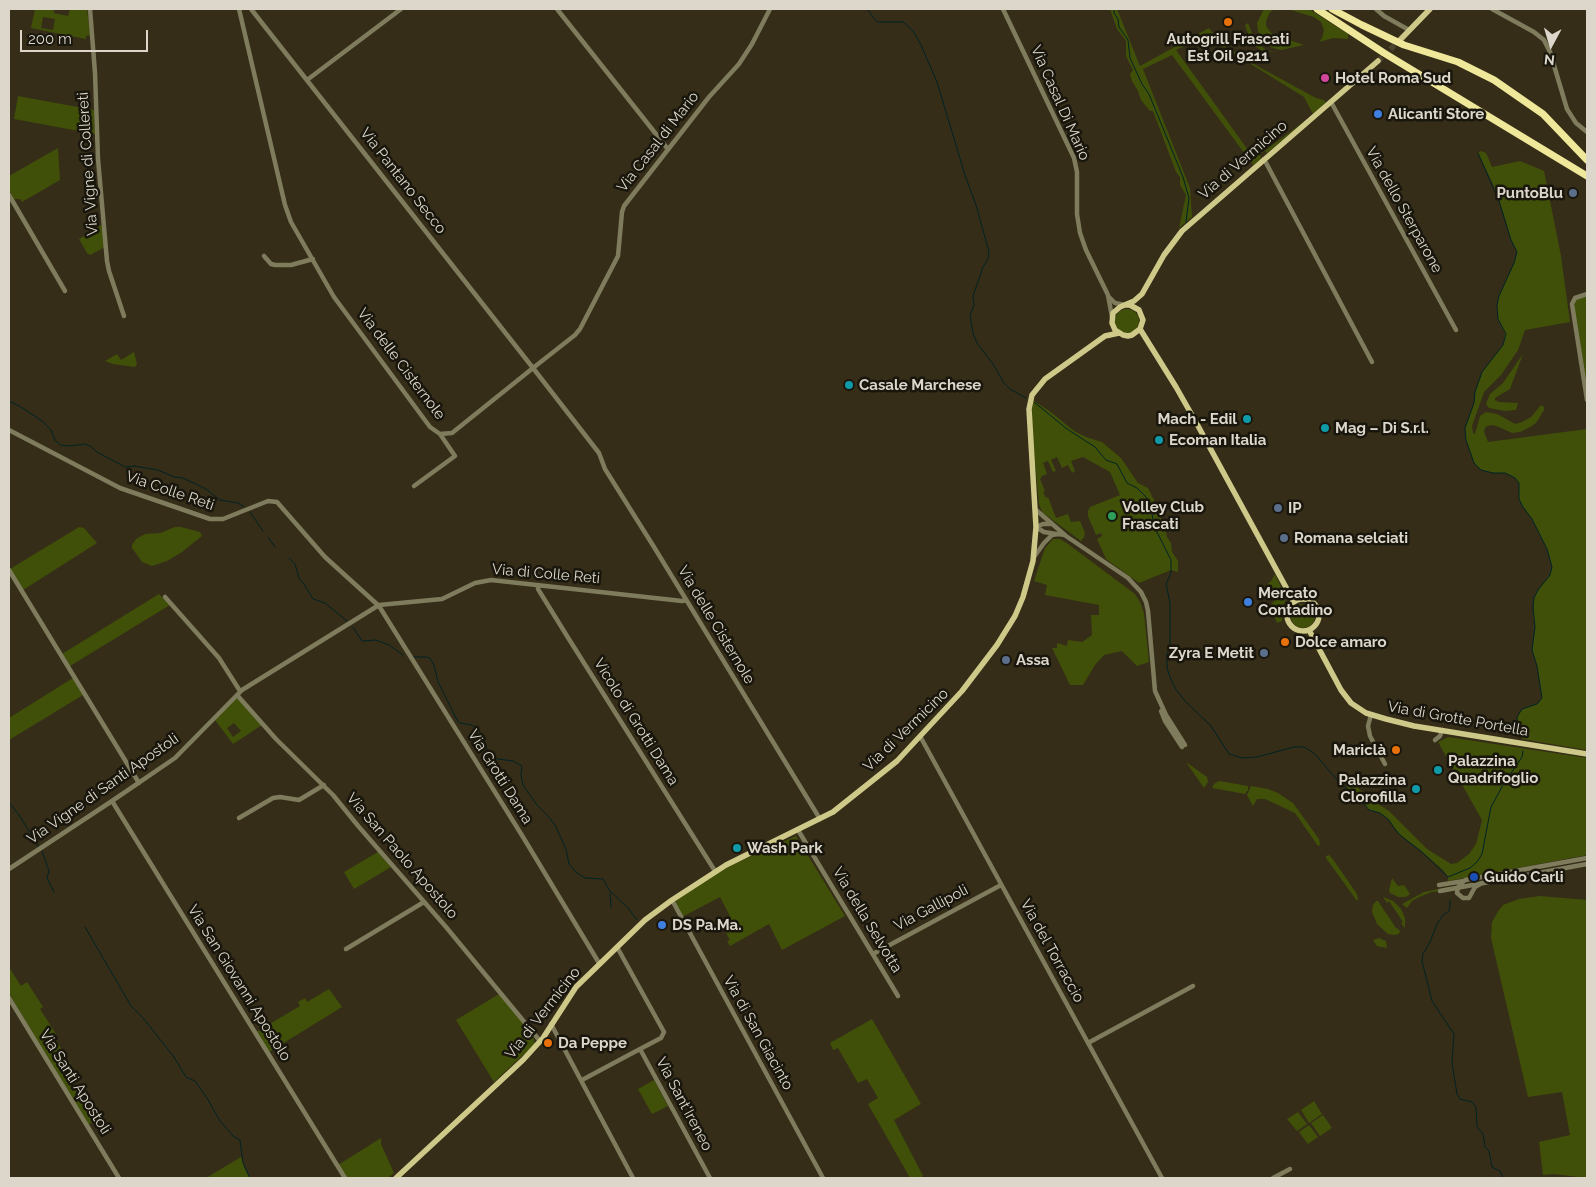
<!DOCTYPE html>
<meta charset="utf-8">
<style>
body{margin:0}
#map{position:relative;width:1596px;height:1187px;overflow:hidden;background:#352d18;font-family:Raleway,sans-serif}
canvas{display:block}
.frame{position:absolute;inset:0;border:10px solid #dcd7ca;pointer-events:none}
.north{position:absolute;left:1526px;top:20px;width:50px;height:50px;-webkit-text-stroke:4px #19160d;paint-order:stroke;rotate:186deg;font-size:14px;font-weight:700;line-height:20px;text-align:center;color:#dcd7ca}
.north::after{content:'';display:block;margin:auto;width:18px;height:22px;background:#dcd7ca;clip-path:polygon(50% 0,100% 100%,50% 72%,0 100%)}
.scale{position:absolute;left:20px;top:30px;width:128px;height:22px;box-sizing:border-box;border:2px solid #dcd7ca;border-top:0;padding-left:6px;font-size:15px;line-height:18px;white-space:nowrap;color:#dcd7ca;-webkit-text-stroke:4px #19160d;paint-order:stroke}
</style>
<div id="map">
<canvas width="1596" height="1187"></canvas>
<div class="frame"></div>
<div class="north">N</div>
<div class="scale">200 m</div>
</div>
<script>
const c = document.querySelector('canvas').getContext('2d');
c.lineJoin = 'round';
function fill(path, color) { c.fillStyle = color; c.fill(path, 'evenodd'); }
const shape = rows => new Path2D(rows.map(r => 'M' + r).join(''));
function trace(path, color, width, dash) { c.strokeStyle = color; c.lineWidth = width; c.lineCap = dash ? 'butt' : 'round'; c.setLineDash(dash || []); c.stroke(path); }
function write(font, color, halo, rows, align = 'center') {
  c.font = font + ' Raleway,sans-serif'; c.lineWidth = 5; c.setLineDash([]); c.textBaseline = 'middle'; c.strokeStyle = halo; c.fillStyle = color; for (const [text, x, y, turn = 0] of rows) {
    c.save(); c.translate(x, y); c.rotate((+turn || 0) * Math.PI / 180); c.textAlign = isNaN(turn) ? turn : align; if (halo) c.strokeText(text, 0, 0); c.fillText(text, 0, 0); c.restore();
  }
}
fill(shape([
 [35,9,52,9,54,11,54,13,68,16,70,9,87,9,90,35,86,36,86,39,31,28],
 [43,17,55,19,53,30,41,28],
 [1110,9,1117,9,1140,66,1209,28,1221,44,1261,68,1316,98,1324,100,1326,103,1313,114,1304,97,1220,45,1211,33,1176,50,1253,157,1264,148,1267,149,1309,118,1267,153,1265,151,1260,154,1261,159,1253,165,1172,55,1143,69,1190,188,1192,217,1179,228,1186,195,1180,185,1180,177,1176,172,1153,111,1150,111,1141,100,1138,91,1132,81,1130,74,1133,70,1126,56,1126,41,1117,29],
 [1264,9,1275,9,1270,12,1266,21,1266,26,1272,34,1304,45,1281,50,1273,48,1266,44,1261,39,1258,31,1257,23],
 [1287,9,1309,9,1348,34,1348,39,1333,38,1319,42,1322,38,1324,30,1321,22,1314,17],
 [1248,23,1255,40,1261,46,1267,51,1275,52,1268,52,1261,50,1255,46,1247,31,1245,25],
 [18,96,94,110,95,134,14,119],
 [58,148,60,180,22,202,20,199,14,199,9,190,9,176],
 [1481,151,1486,153,1492,167,1520,161,1544,171,1561,256,1570,322,1525,330,1518,350,1501,375,1484,392,1472,426,1473,433,1475,434,1480,416,1486,412,1497,414,1515,424,1522,422,1531,417,1541,405,1544,407,1544,410,1536,423,1530,427,1520,432,1512,433,1499,427,1492,425,1487,426,1485,428,1484,432,1488,442,1587,429,1587,750,1522,739,1518,728,1517,717,1522,709,1537,704,1542,698,1537,666,1532,650,1535,627,1533,613,1534,598,1538,590,1550,575,1552,567,1547,549,1532,519,1523,507,1519,499,1519,483,1515,478,1505,473,1493,473,1481,470,1474,463,1466,440,1465,428,1474,403,1475,392,1482,372,1503,345,1505,334,1498,319,1497,305,1499,296,1514,263,1517,252,1511,240,1506,222,1493,184,1478,153],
 [101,225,103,228,105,247,90,255,87,253,79,239],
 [1587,296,1587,387,1574,306,1576,300],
 '1115 321a12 12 0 1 1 24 0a12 12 0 1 1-24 0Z',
 [134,352,137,364,135,367,113,364,105,361,117,354,121,360],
 [1523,354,1510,389,1495,398,1495,400,1499,402,1518,403,1516,410,1505,411,1489,408,1486,404,1490,394,1503,383],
 [1033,400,1052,413,1074,431,1086,437,1102,442,1121,458,1138,483,1148,488,1161,514,1161,521,1165,527,1167,537,1171,543,1172,552,1178,561,1178,572,1171,570,1139,583,1106,559,1097,539,1102,536,1101,533,1096,535,1088,516,1088,511,1090,507,1120,495,1110,472,1083,457,1071,461,1075,471,1072,473,1068,465,1062,468,1057,457,1051,460,1056,471,1053,472,1048,461,1043,463,1047,474,1042,476,1040,479,1045,491,1043,492,1046,498,1048,497,1056,518,1068,514,1071,522,1080,521,1085,533,1084,537,1081,541,1042,512,1039,504,1031,420],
 [79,527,84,528,97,543,23,590,10,569],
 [175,527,181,527,200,532,202,536,182,552,167,561,152,566,142,562,132,548,132,545,136,539,145,534,160,533],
 [1053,539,1060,539,1068,544,1135,594,1140,602,1144,613,1149,662,1137,666,1122,651,1104,655,1095,665,1083,685,1070,685,1052,648,1057,648,1057,643,1067,646,1068,640,1082,642,1092,635,1091,615,1099,615,1099,605,1045,595,1047,585,1034,581,1045,548],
 [1275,574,1286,598,1282,611,1282,621,1277,623,1273,613,1271,605,1274,601,1272,595,1264,587,1271,581],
 [159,594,170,605,70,666,62,654],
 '1291 616a12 12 0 1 1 24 0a12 12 0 1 1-24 0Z',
 [73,678,83,695,9,740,9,718],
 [235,698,240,700,262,725,233,744,215,720],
 [234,723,241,731,233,737,227,728],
 [1448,737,1587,758,1587,855,1448,881,1448,877,1443,870,1419,849,1400,835,1389,820,1380,813,1369,810,1359,798,1346,787,1348,785,1355,785,1370,799,1389,811,1427,849,1451,864,1457,863,1469,854,1476,844,1482,820,1438,742],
 [1186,762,1207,777,1208,782,1204,788],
 [1219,781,1248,786,1248,790,1245,794,1212,788,1214,784],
 [1251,786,1268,789,1278,793,1293,803,1319,839,1320,845,1318,846,1295,813,1265,799,1257,799,1253,806,1247,795],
 [796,836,845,916,782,950,769,924,730,946,727,941,730,940,721,924,731,918,720,897,682,917,676,906,676,899,725,868],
 [378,852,391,867,354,889,344,872],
 [1329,855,1332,858,1357,894,1358,899,1357,901,1326,858,1326,856],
 [1392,878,1398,886,1404,885,1410,894,1406,897,1398,897,1390,893,1389,890],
 [1448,887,1447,890,1432,892,1419,897,1412,901,1407,908,1402,904,1424,892],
 [1540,896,1587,900,1587,1178,1554,1174,1543,1175,1539,1142,1570,1135,1562,1092,1528,1097,1491,938,1492,922,1499,910,1503,905,1519,899],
 [1383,897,1393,901,1401,909,1405,918,1405,928,1401,923,1403,922,1389,901,1387,903],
 [1376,901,1378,901,1396,928,1397,928,1400,931,1399,934,1394,935,1388,934,1377,924,1372,912,1373,905],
 [1379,938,1386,941,1387,948,1377,946,1373,940],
 [9,967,21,986,27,982,43,1007,40,1009,56,1034,56,1040,79,1078,71,1083,95,1121,88,1125,9,993],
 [329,989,342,1007,269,1052,256,1032,300,1006,298,1002,305,998,307,1002],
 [499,994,531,1030,535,1044,494,1082,456,1020],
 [872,1019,921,1104,894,1120,923,1176,920,1178,910,1178,868,1104,878,1098,867,1079,858,1083,838,1048,833,1050,830,1043],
 [654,1080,668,1106,652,1114,638,1089],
 [1314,1101,1322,1114,1309,1123,1301,1110],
 [1298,1112,1307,1124,1297,1131,1287,1119],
 [1323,1115,1332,1128,1320,1136,1311,1123],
 [1309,1125,1318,1137,1308,1144,1299,1132],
 [381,1138,381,1144,394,1173,388,1178,347,1178,338,1165],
 [241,1157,245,1169,250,1178,206,1178]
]), '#405008');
trace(shape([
 [867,9,877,22,903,22,913,31,921,45,937,82,965,175,976,205,989,252,988,259,983,267,973,296,974,305,970,315,973,333,977,343,993,364,1004,383,1010,389,1026,398],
 [1114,9,1114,13,1118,19,1119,27,1128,40,1130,58,1142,84,1149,94,1183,177,1189,198,1186,222],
 [1478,153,1499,201,1511,240,1517,252,1514,263,1499,296,1497,305,1498,319,1506,334,1503,345,1482,372,1475,392,1474,403,1465,428,1466,440,1474,463,1481,470,1493,473,1505,473,1515,478,1519,483,1519,499,1523,507,1532,519,1547,549,1552,567,1550,575,1538,590,1534,598,1533,607,1535,627,1532,650,1537,666,1542,698,1537,704,1522,709,1517,717,1518,728,1522,736],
 [9,401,21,407,42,421,51,430,55,440,60,445,69,446,85,444,90,446,97,452,125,467,134,466,158,470,174,477,183,478,206,489,220,500,238,503,244,507],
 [1034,402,1067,429,1095,447,1106,460,1117,464,1127,483,1137,488,1146,497,1152,514,1154,526,1171,560,1171,573,1166,584,1170,603,1170,647,1167,654,1167,668,1170,677,1175,688,1185,701,1211,726,1229,754,1242,758,1257,757,1294,747,1304,747,1314,753,1339,782,1359,798,1369,810,1380,813,1389,820,1394,828,1400,835,1423,853,1448,877,1470,868,1477,862,1482,854,1491,807,1503,785,1522,757,1523,751],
 [250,512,263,531],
 [268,537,275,547],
 [289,558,295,564,299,578,304,584,313,599,325,603,347,621],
 [353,627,362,641,376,640,389,645,403,655],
 [414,657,427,657,430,658,434,665,438,682,457,720,460,723,472,725,479,730,490,756,498,759,513,761,522,766,521,775,523,785,537,805,548,816,555,825,566,849,569,864,577,873,585,878,603,879,610,891,629,909,637,920],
 [9,802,19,815,39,847],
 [42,851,49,871,47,878,54,892],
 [610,893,611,907],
 [1450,900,1450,906,1449,911,1443,915,1437,924,1430,942,1423,954,1422,961,1432,1001,1454,1034,1452,1063,1457,1094,1460,1099,1472,1102,1476,1107,1477,1127,1483,1134,1485,1147,1489,1151,1492,1167,1500,1171,1503,1178],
 [85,927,131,1006,144,1019,174,1057,186,1077,195,1081,207,1098,220,1121,233,1136,240,1140,243,1163,250,1178]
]), '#002325', 1);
trace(shape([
 [1378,61,1400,40]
]), '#4e4633', 5.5, [5.5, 3]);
trace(shape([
 [90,9,95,73,98,159,107,261,109,271,124,316],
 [239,9,285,205,291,222,334,297,430,427,440,434,452,433,533,368,599,453,605,469,654,547,820,819],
 [251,9,533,368,575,335,580,329,618,256,622,212,624,206,709,97,739,64,752,44,770,9],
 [557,9,667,148],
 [1003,9,1074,158,1077,172,1077,214,1080,233,1086,250,1108,295,1112,317],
 [1376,9,1384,16,1409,30],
 [1492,9,1534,32,1544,40,1550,52,1567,109,1576,123,1587,132],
 [307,80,401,9],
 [1331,102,1456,330],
 [1264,159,1372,362],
 [9,195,65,291],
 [264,256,271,264,275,265,291,265,313,259],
 [1587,294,1575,298,1572,304,1587,400],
 [1108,296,1115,303,1125,305],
 [9,430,120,488,210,519,223,519,268,501,277,502,325,557,379,606,523,837,599,963],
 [414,486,455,456,440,434],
 [1035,509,1066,536,1128,578,1141,592,1146,602,1148,611,1155,691,1166,715,1185,745],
 [1036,527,1044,532,1056,534],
 [1036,527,1043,524,1051,524],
 [1034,557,1044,543,1052,535,1058,534,1065,535],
 [9,570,139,783],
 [538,585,538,589,567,636,715,871],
 [165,597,219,658,240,691],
 [237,695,276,739,333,795,359,827,446,927,540,1041],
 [1161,711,1165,721,1182,747],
 [1371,715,1368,726,1370,736,1385,764],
 [920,736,1162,1178],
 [1435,740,1440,736,1442,730],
 [112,801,345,1178],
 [239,818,273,798,280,797,299,800,324,785],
 [798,830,898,996],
 [9,869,112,801,175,758,242,690,379,605,442,599,475,583,491,580,682,601,686,600],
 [1482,883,1475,887,1469,898,1463,898,1457,893,1458,887,1465,880,1587,858],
 [1439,885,1464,881],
 [1440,891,1587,864],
 [672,900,823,1178],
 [617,947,664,1032,661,1038,640,1049,710,1178],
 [346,949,424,902],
 [873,954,1001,885],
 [9,998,119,1178],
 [551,1024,633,1178],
 [1088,1043,1193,986],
 [582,1080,640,1049],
 [1273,1178,1290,1169]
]), '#7e7c5d', 4.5);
trace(shape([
 [1400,40,1430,9],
 [1125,305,1130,305,1139,310,1143,320,1140,329,1132,335,1128,336,1123,335,1115,330,1112,323,1113,313,1120,307,1134,301,1142,294,1164,255,1182,231,1378,61],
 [1140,329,1176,387,1197,424,1294,602],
 '1287 615a16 16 0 1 1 32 0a16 16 0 1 1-32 0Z',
 [1309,630,1341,690,1351,703,1366,713,1386,719,1414,726,1587,754],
 [396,1178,523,1060,543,1038,576,987,645,920,672,900,726,865,833,812,897,761,962,691,997,645,1015,616,1023,597,1033,561,1036,527,1029,409,1032,395,1045,379,1105,336,1119,333]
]), '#cfc989', 5.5);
trace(shape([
 [1317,9,1384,53,1587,176],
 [1332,9,1362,25,1404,45,1458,62,1494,80,1543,114,1587,160]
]), '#efe89a', 7);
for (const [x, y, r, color] of [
 [1228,22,5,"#e8710a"],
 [1325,78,5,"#d1479c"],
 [1378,114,5,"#3f7fe0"],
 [1573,193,5,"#5c6f8a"],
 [849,385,5,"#0f9aa8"],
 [1247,419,5,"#0f9aa8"],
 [1325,428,5,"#0f9aa8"],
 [1159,440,5,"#0f9aa8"],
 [1278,508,5,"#5c6f8a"],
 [1112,516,5,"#2e9e5b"],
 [1284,538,5,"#5c6f8a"],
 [1248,602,5,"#3f7fe0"],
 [1285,642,5,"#e8710a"],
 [1264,653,5,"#5c6f8a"],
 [1006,660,5,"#5c6f8a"],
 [1396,750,5,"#e8710a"],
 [1438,770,5,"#0f9aa8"],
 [1416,789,5,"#0f9aa8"],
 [737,848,5,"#0f9aa8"],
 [1474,877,5,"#1a4fb4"],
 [662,925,5,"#3f7fe0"],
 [548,1043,5,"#e8710a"]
]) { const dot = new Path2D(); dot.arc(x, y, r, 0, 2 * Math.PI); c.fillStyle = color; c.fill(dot); trace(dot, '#19160d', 2); }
write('bold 15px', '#dcd7ca', '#19160d', [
 ["Autogrill Frascati",1228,39,"center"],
 ["Est Oil 9211",1228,56,"center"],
 ["Hotel Roma Sud",1335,78],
 ["Alicanti Store",1388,114],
 ["PuntoBlu",1563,193,"right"],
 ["Casale Marchese",859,385],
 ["Mach - Edil",1237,419,"right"],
 ["Mag – Di S.r.l.",1335,428],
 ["Ecoman Italia",1169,440],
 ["Volley Club",1122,507],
 ["Frascati",1122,524],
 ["IP",1288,508],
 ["Romana selciati",1294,538],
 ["Mercato",1258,593],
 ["Contadino",1258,610],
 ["Dolce amaro",1295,642],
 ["Zyra E Metit",1254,653,"right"],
 ["Assa",1016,660],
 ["Mariclà",1386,750,"right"],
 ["Palazzina",1448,761],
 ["Quadrifoglio",1448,778],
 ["Palazzina",1406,780,"right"],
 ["Clorofilla",1406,797,"right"],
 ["Wash Park",747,848],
 ["Guido Carli",1484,877],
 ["DS Pa.Ma.",672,925],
 ["Da Peppe",558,1043]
], 'left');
write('15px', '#dcd7ca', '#19160d', [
 ["Via Casal Di Mario",1060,103,66],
 ["Via Casal di Mario",658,142,-52],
 ["Via di Vermicino",1243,160,-41],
 ["Via Vigne di Collereti",88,164,-94],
 ["Via Pantano Secco",403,181,52],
 ["Via dello Sterparone",1404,210,61],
 ["Via delle Cisternole",401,364,53],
 ["Via Colle Reti",170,491,19],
 ["Via di Colle Reti",546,574,5],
 ["Via delle Cisternole",716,625,59],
 ["Via di Grotte Portella",1458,719,10],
 ["Vicolo di Grotti Dama",636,722,58],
 ["Via di Vermicino",906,730,-44],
 ["Via Grotti Dama",500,777,58],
 ["Via Vigne di Santi Apostoli",103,789,-35],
 ["Via San Paolo Apostolo",402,856,49],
 ["Via Gallipoli",931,908,-28],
 ["Via della Selvotta",867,920,59],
 ["Via del Torraccio",1052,951,61],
 ["Via San Giovanni Apostolo",239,983,58],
 ["Via di Vermicino",543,1013,-52],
 ["Via di San Giacinto",758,1033,61],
 ["Via Santi Apostoli",75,1082,58],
 ["Via Sant'Ireneo",684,1104,62]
]);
</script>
